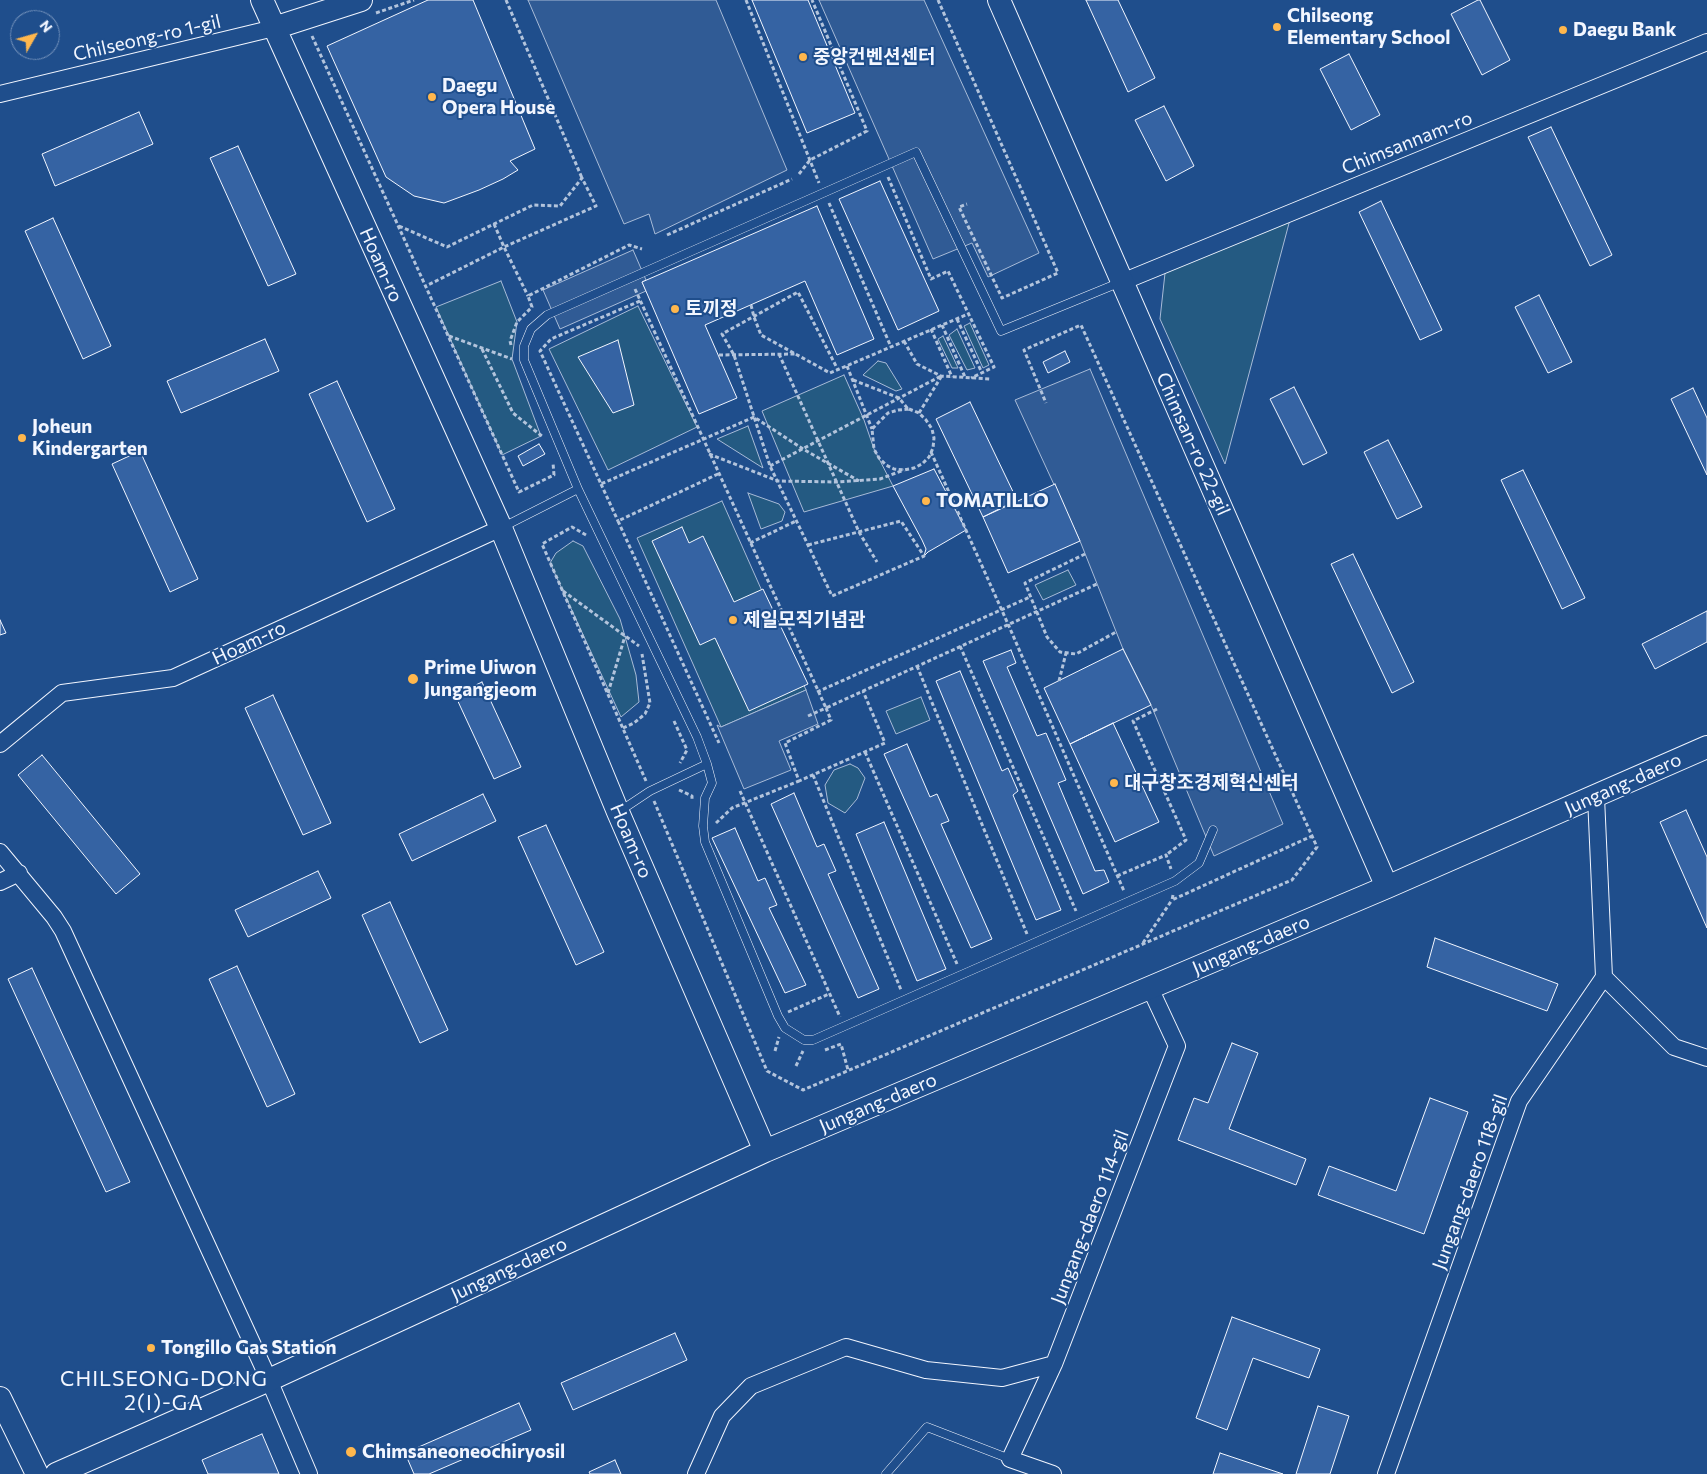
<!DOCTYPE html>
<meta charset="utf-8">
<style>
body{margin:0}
#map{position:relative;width:1707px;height:1474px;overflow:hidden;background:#1f4e8c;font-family:Commissioner,sans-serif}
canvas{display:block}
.north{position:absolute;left:10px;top:10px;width:50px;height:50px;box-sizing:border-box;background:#1f4e8c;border:1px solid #7391ba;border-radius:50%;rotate:52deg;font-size:14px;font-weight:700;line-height:20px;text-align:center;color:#f2f6ff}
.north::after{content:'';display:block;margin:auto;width:18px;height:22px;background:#ffb74d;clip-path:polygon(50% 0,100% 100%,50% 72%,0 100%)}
</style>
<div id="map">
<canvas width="1707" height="1474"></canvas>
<div class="north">N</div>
</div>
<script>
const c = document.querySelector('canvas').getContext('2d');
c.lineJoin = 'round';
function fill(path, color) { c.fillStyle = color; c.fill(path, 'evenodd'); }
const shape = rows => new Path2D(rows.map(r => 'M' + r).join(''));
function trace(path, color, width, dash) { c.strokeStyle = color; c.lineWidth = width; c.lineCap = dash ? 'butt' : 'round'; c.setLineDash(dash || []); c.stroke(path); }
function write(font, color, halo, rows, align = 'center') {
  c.font = font + ' Commissioner,"Noto Sans KR",sans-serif'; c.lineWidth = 4; c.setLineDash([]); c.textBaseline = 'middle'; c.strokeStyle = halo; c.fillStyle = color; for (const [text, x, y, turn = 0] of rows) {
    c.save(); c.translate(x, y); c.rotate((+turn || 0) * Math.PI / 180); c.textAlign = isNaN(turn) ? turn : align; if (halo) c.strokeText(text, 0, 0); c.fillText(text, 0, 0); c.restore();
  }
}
const green = shape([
 [1292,212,1225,464,1160,319,1166,264,1292,212],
 [501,281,517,322,512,359,541,436,502,455,436,307,501,281],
 [638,306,697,427,608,470,549,349,638,306],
 [970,323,989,365,983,368,964,326,970,323],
 [957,329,975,368,967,370,949,335,957,329],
 [943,336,958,368,952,368,938,339,943,336],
 [878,361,886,363,902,389,896,391,863,375,878,361],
 [844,375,864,420,874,449,893,486,804,512,762,411,844,375],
 [748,426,763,468,717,439,748,426],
 [748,493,779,504,785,512,782,521,761,529,748,493],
 [722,501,806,690,721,727,637,538,722,501],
 [573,541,583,546,620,619,636,675,639,702,621,717,550,563,556,553,573,541],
 [1068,570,1076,585,1043,600,1035,585,1068,570],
 [921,697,930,720,896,734,886,711,921,697],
 [850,764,858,768,865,778,857,799,845,813,828,803,825,785,834,770,850,764]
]);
fill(green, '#245a82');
trace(green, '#a8bbd7', 1);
const parking = shape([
 [528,0,716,0,787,170,655,234,649,214,624,224,528,0],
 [819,0,924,0,1039,253,988,277,972,243,933,259,819,0],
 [633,250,646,280,642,282,646,291,560,329,543,290,633,250],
 [1090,369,1283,824,1214,856,1151,705,1123,649,1080,541,1015,400,1090,369],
 [806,690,818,724,779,741,791,770,744,789,717,725,721,727,806,690]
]);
fill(parking, '#305b95');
trace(parking, '#a8bbd7', 1);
const building = shape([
 [428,0,473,0,535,149,510,161,518,170,503,179,479,190,444,203,414,196,386,177,327,46,428,0],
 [752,0,808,0,855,113,807,133,752,0],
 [1086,0,1118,0,1155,78,1128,92,1086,0],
 [1478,0,1480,0,1510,60,1482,75,1451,14,1478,0],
 [1349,54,1380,115,1351,130,1320,69,1349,54],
 [1164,106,1194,166,1166,181,1135,120,1164,106],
 [139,112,153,144,55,186,42,154,139,112],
 [1551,127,1612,255,1590,266,1528,137,1551,127],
 [238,146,296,274,268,286,210,158,238,146],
 [880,181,939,311,898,330,839,199,880,181],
 [1381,201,1442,330,1420,340,1359,212,1381,201],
 [817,206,874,339,837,355,805,281,705,325,737,398,699,414,642,282,817,206],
 [53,218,111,346,83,359,25,231,53,218],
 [1539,295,1572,362,1548,373,1515,307,1539,295],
 [265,339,279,371,181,413,167,381,265,339],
 [618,340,634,405,613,413,578,357,618,340],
 [1065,351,1070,362,1048,373,1043,362,1065,351],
 [337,381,395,509,367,522,309,394,337,381],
 [1294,387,1327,453,1303,465,1270,399,1294,387],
 [1693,388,1707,418,1707,475,1671,399,1693,388],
 [970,402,1017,500,983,517,936,419,970,402],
 [1388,440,1422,507,1397,519,1364,452,1388,440],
 [539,444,545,454,523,466,518,456,539,444],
 [140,451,198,579,170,592,112,464,140,451],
 [934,469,966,530,928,552,924,556,926,549,922,540,893,486,934,469],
 [1523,470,1585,598,1562,609,1501,480,1523,470],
 [1055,484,1080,541,1008,573,983,517,1055,484],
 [682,527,689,543,703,536,734,602,763,589,808,684,749,711,715,638,700,645,652,541,682,527],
 [1353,554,1414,682,1392,693,1331,564,1353,554],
 [1707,611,1707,642,1655,669,1642,644,1707,611],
 [0,620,6,633,0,635,0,620],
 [1123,649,1151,705,1070,744,1044,688,1123,649],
 [1011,650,1016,663,1007,667,1037,736,1046,733,1066,780,1058,783,1095,871,1104,870,1109,882,1083,894,983,661,1011,650],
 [960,671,1002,771,1008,768,1018,791,1013,795,1061,910,1036,920,936,681,960,671],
 [482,682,521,767,494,779,455,695,482,682],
 [273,695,331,823,303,835,245,708,273,695],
 [1113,723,1159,822,1115,842,1070,744,1113,723],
 [907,744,930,797,937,794,949,821,941,824,992,939,971,948,884,754,907,744],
 [42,755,140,874,116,894,18,775,42,755],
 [794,793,817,847,824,844,836,871,828,874,879,989,858,998,771,804,794,793],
 [483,794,496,821,412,861,399,834,483,794],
 [1686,810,1707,857,1707,928,1660,822,1686,810],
 [884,822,946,969,917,981,856,834,884,822],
 [546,825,604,952,576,965,518,837,546,825],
 [735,828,758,881,765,878,777,905,769,908,806,985,785,993,712,838,735,828],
 [318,871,331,898,248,937,235,910,318,871],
 [390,902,448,1030,420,1043,362,915,390,902],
 [1435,938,1558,984,1547,1011,1427,967,1435,938],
 [237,966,295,1094,267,1107,209,979,237,966],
 [32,968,130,1182,106,1192,8,979,32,968],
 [1232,1043,1258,1053,1229,1129,1306,1159,1296,1185,1178,1140,1194,1098,1208,1103,1232,1043],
 [1430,1098,1468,1112,1424,1234,1318,1195,1329,1166,1396,1191,1430,1098],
 [1232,1317,1320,1349,1309,1378,1253,1358,1227,1430,1196,1418,1232,1317],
 [675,1333,687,1360,573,1410,561,1383,675,1333],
 [519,1403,531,1430,429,1474,414,1474,405,1453,519,1403],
 [1318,1406,1349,1416,1330,1474,1296,1474,1318,1406],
 [262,1434,279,1474,208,1474,202,1460,262,1434],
 [1220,1453,1283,1474,1213,1474,1220,1453],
 [615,1460,621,1474,590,1474,589,1472,615,1460]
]);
fill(building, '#3563a3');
trace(building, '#f2f6ff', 1);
const lane = shape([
 [578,489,697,737,707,764,712,783,705,798,703,826,705,842,778,1016,785,1028,804,1040,813,1040,1175,881,1199,863,1213,830],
 [503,527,578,489,524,360,524,346,531,329,547,315,916,152,1001,331,1121,282],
 [620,811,650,791,707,764],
 [886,1474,927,1427,1010,1459]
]);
const street = shape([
 [0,94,274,28],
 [1122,282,1707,42],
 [0,744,62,693,173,678,501,528],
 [0,852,54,917,63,931,269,1380,309,1474],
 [0,882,19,873],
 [1604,977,1674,1047,1707,1058],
 [696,1474,722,1416,751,1386,846,1347,926,1370,1002,1378,1054,1364],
 [1053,1474,1010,1459,1054,1364,1177,1046,1150,988],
 [1386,1474,1519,1101,1604,977,1596,797]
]);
const secondary = shape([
 [262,0,501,528,618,812,765,1151],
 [999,0,1387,887],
 [274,28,361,0],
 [0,1398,37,1474],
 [56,1474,269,1380,765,1151,1387,887,1707,747]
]);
trace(lane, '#f2f6ff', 9);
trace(street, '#f2f6ff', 18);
trace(secondary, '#f2f6ff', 24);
trace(shape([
 [506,0,582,178],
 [746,0,819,183],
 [938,0,1058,273,1002,298,959,207,967,204],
 [376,13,414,0],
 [312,36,519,492,554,475,553,463],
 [799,174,810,160,867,131,812,0],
 [888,177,931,279,948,271,994,367,971,378],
 [829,203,891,347],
 [494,224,504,247,528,296],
 [399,226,447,247,533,205,560,206,582,178,596,206,504,247,426,286],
 [667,235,792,179],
 [635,289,826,708,1097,584],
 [640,301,551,339,540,351,601,484,754,417,803,449,859,481],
 [751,305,754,317,761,335,830,373,968,314],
 [957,319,982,373],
 [942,325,965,377],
 [931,329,952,377],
 [449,336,512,359],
 [904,341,917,364,941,376,991,379],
 [511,345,510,341,517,322,532,307,528,296,629,245,642,249],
 [482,349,513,413,543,437],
 [779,354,859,532,877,562],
 [719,355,795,354],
 [847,366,872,429],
 [853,380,899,398,908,409],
 [909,409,919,413,926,420,932,429,934,438,933,448,929,457,922,464,914,468,904,470,894,469,886,465,879,458,874,449,872,429,888,413,898,410,909,409],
 [919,413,941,377],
 [931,452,1008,624,1124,891],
 [709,454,778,481,837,482,880,479,904,470],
 [770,466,941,376],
 [718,474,618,521,719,743],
 [601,484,618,521],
 [586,535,572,527,542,544,646,781],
 [750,543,796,521],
 [808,545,901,521,924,556,832,596,808,545,770,466,734,355,722,334,798,292,838,370],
 [1085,554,1025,583,1047,637,1060,652,1076,654,1116,632],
 [563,591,639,646],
 [960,646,1076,911],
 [917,666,1027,934],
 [1059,681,1066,653],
 [817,692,1030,597],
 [608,693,625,636],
 [1157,709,1133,721,1186,840,1166,855],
 [808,716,826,708,831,720,785,743,799,781,885,743,863,691],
 [674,721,687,750,680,763],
 [623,728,634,723,645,714,650,703,642,654],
 [865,752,957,964],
 [813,775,901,990],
 [679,790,692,796,692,799],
 [740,791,840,1017],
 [654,801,767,1071,803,1090,1292,880,1317,847,1081,325,1024,350,1046,403],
 [716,823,732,808,799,781],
 [1117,876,1166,855,1171,869],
 [1173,895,1172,900,1312,836],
 [1143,943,1172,900],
 [788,1012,829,994],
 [825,1050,841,1044,848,1070],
 [775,1051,779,1037],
 [796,1066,803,1051]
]), '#b3c4dc', 3, [4, 2.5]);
trace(lane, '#1f4e8c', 8);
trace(street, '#1f4e8c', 16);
trace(secondary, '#1f4e8c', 22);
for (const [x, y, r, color] of [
 [1277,27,5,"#ffb74d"],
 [1563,30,5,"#ffb74d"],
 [803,57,5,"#ffb74d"],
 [432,97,5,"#ffb74d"],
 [675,309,5,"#ffb74d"],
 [22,438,5,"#ffb74d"],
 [926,501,5,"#ffb74d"],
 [733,620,5,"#ffb74d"],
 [413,679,6,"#ffb74d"],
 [1114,783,5,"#ffb74d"],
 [151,1348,5,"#ffb74d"],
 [351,1452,6,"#ffb74d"]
]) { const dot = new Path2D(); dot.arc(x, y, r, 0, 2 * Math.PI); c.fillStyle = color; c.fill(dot); trace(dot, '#1f4e8c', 2); }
write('bold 19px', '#f2f6ff', '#1f4e8c', [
 ["Chilseong",1287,16],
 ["Elementary School",1287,38],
 ["Daegu Bank",1573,30],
 ["중앙컨벤션센터",813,57],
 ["Daegu",442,86],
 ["Opera House",442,108],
 ["토끼정",685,309],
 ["Joheun",32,427],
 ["Kindergarten",32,449],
 ["TOMATILLO",936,501],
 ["제일모직기념관",743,620],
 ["Prime Uiwon",424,668],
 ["Jungangjeom",424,690],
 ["대구창조경제혁신센터",1124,783],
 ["Tongillo Gas Station",161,1348],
 ["Chimsaneoneochiryosil",362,1452]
], 'left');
write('19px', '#f2f6ff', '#1f4e8c', [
 ["Chilseong-ro 1-gil",147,38,-13],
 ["Chimsannam-ro",1407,143,-22],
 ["Hoam-ro",381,265,66],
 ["Chimsan-ro 22-gil",1193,444,66],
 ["Hoam-ro",249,643,-25],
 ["Jungang-daero",1623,784,-24],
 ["Hoam-ro",631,841,67],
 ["Jungang-daero",1251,945,-23],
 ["Jungang-daero",878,1103,-23],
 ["Jungang-daero 118-gil",1470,1182,-70],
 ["Jungang-daero 114-gil",1090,1217,-69],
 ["Jungang-daero",509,1269,-25]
]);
c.letterSpacing = '1px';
write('21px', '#f2f6ff', '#1f4e8c', [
 ["CHILSEONG-DONG",164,1379],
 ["2(I)-GA",164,1403]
]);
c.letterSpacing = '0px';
</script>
